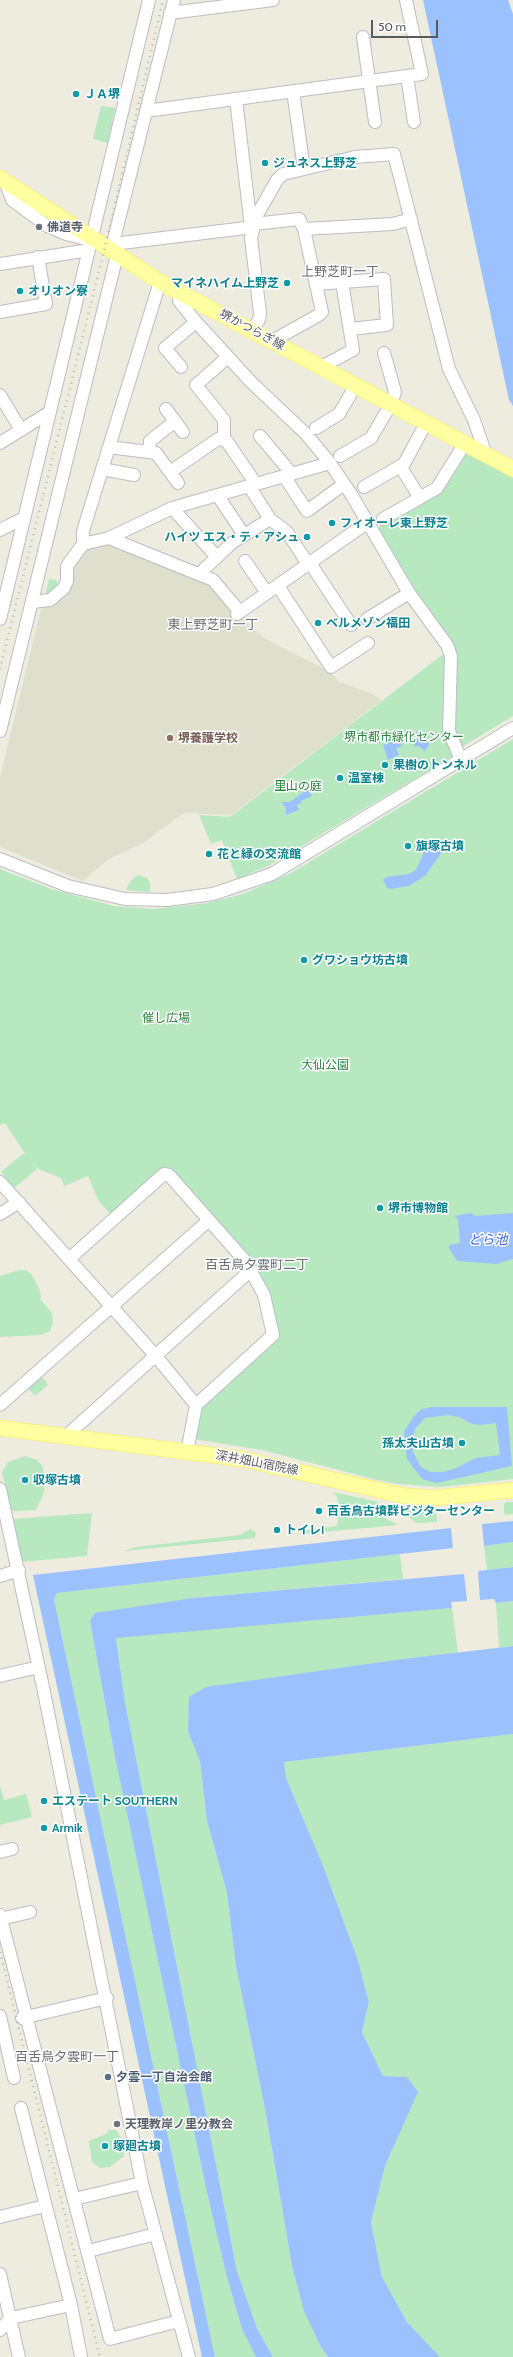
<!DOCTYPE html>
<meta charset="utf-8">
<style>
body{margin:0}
#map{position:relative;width:513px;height:2357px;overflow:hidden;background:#edecde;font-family:Cabin,sans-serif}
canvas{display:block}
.scale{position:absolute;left:371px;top:20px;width:67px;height:18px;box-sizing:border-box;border:2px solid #575a61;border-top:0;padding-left:5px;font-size:12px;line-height:14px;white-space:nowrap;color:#575a61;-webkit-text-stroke:3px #fff;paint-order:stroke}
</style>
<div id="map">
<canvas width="513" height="2357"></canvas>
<div class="scale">50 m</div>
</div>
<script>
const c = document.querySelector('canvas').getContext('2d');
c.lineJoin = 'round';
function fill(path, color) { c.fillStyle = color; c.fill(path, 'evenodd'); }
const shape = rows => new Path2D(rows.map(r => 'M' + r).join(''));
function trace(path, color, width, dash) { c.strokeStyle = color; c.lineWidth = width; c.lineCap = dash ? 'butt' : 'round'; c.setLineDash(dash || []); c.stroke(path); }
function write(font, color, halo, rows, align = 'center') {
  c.font = font + ' Cabin,"Noto Sans JP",sans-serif'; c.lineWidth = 3; c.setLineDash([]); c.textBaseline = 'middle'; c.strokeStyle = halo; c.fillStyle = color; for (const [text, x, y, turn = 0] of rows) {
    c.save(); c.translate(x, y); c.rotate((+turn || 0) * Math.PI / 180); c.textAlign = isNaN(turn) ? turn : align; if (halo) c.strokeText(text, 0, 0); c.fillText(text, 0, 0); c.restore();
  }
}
fill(shape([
 [112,541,207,582,234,611,264,638,330,672,339,682,369,692,382,700,231,815,184,813,143,843,109,859,83,881,0,847,0,777,42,605,54,603,67,592,71,570,86,548]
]), '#dfdfce');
fill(shape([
 [101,106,115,108,108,143,93,139],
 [465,453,513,478,513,716,460,748,454,726,457,657,454,646,416,591,378,528,441,491],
 [49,579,56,580,59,584,58,588,45,596],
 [446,652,453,756,270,865,237,879,222,840,211,844,199,815,230,817],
 [513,739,513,1479,441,1487,398,1484,377,1480,262,1450,194,1439,200,1408,278,1332,261,1276,232,1238,166,1168,111,1215,98,1200,88,1176,64,1186,62,1179,37,1168,30,1160,37,1169,14,1188,1,1172,24,1153,28,1158,5,1123,0,1125,0,869,51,889,114,906,154,909,207,903,243,894,291,873],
 [137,875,147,878,150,882,150,892,126,890,130,882],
 [19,1270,26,1270,32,1275,40,1290,41,1300,52,1313,53,1323,50,1331,40,1335,0,1337,0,1276],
 [42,1377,48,1385,35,1396,26,1386],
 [25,1456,37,1460,42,1465,45,1477,44,1493,36,1510,14,1511,11,1509,2,1472,8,1462],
 [333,1492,378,1502,377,1509,381,1516,398,1525,302,1534,302,1531,337,1526,339,1511,337,1497],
 [506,1502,513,1502,513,1514,505,1515,504,1512,504,1504],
 [396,1505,436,1508,437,1522,416,1523],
 [92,1513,87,1556,21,1562,10,1519],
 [250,1529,256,1532,255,1538,124,1551,136,1547,240,1535],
 [513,1542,513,1567,487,1570,484,1546],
 [400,1554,403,1579,193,1598,90,1621,115,1757,206,2188,226,2274,242,2329,256,2357,215,2357,54,1599,57,1593],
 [513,1601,513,1646,499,1647,496,1603],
 [452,1608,458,1653,403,1659,188,1732,200,1761,207,1821,227,1893,236,1966,266,2114,292,2266,321,2347,328,2357,273,2357,257,2328,237,2271,125,1702,116,1637],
 [513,1734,513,2357,440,2357,407,2322,382,2277,371,2222,385,2166,395,2143,407,2077,383,2076,362,2032,369,2002,357,1957,322,1863,286,1778,284,1762],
 [0,1785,4,1800,26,1794,32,1817,0,1825],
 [109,2130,116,2130,121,2138,124,2156,110,2167,100,2168,92,2162,89,2141,106,2134]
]), '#b7e8c0');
fill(shape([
 [423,0,508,0,513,14,513,406,509,400],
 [417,731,423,733,428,738,429,745,425,751,418,746,415,747,413,742,416,741],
 [399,739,402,746,396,748,399,755,388,760,383,745],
 [309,788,312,796,301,801,302,803,297,805,299,810,286,815,286,808,281,802,290,802],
 [433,839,437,843,442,852,425,876,409,886,390,889,387,888,383,880,386,877,409,874,416,870,427,845],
 [471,1213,475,1216,513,1213,513,1259,496,1264,457,1261,449,1248,449,1245,460,1243,458,1220,455,1216],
 [432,1407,507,1407,512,1466,437,1483,422,1479,407,1459,404,1432,414,1416,422,1409],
 [448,1415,459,1417,472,1424,480,1425,496,1423,500,1455,476,1458,454,1469,443,1472,431,1472,421,1467,413,1452,412,1441,415,1429,425,1418],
 [513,1521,513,1542,484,1546,482,1524],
 [451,1528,453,1548,57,1593,54,1599,215,2357,202,2357,33,1575],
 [513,1567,513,1601,496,1603,494,1599,480,1600,478,1571],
 [464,1574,467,1601,451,1602,452,1608,116,1638,125,1702,237,2271,257,2328,273,2357,256,2357,242,2329,226,2274,206,2188,115,1757,90,1621,95,1613,193,1598],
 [513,1646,513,1734,284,1762,286,1778,322,1863,357,1957,369,2002,362,2032,383,2076,407,2077,418,2092,385,2166,371,2222,382,2277,407,2322,440,2357,328,2357,321,2347,304,2311,292,2266,266,2114,236,1966,227,1893,207,1821,200,1761,188,1732,189,1697,206,1687,403,1659]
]), '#9cc1ff');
const minor = shape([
 [170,13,273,0],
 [363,37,375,122],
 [407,76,414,122],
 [293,91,304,169],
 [236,99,251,227],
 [146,111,422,74,406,0],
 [5,181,12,200,47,226,66,234,86,239,92,239],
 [254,224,299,219,304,229,393,224,411,219],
 [113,244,254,227],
 [111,251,174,0],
 [0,264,89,250],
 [316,284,384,279,387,325,350,329],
 [180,292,179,301,196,322,251,382,306,434,330,463,351,494,409,593,447,645,451,656,449,731,461,760],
 [0,312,46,304,38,257],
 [252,330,259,320,260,313,251,238,257,215,277,180,283,174,355,157,394,154,449,369,474,420,486,455],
 [272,341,319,315,322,312,304,229],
 [181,367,165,348,196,322],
 [321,367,353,350,342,282],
 [0,395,21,430],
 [166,409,183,432],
 [316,428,339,414,356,385],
 [260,436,292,474],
 [224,440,224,420,196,385,228,357],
 [0,443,50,412],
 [109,447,156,453,178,483],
 [149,451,150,441,174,422],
 [340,456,371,438,391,404,395,392,384,353],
 [400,466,420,498],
 [102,469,134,475],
 [170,472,218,439,226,440,256,484],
 [284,476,307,511,344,484],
 [249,486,270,519,287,532,308,564],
 [364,487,404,464,426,423],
 [218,496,244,535],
 [172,508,217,557],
 [383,519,437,488,465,443],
 [0,530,22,519],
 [109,538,213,580,240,612],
 [83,544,83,531,160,282],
 [245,561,267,593],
 [310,563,351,625],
 [199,574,233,542,270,519],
 [278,586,331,667,368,643],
 [32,602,50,600,64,588,67,581,67,566,83,544,109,538,172,508,330,463],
 [237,614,368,522],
 [0,619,149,0],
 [367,619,409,593],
 [0,731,117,255],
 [0,859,68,886,125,899,167,900,213,894,272,874,513,728],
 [0,1182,69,1259,164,1174,169,1175,246,1262,264,1295,273,1335,196,1405,187,1452],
 [0,1214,19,1202],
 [69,1259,155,1355,196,1405],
 [0,1405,208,1221],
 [65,1437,251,1270],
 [0,1489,43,1687,142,2183,189,2357],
 [0,1576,19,1570],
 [0,1676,39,1667],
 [0,1852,12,1849],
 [0,1915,110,2339,179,2321],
 [1,1919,30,1912],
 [0,2016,14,2078],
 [22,2018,107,1998],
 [21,2108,71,2305,81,2357],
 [74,2199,142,2183],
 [0,2217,45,2206],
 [88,2251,156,2234],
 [0,2274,19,2357],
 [0,2330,11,2318,71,2305]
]);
const major = shape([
 [0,178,160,282,513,469],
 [0,1428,242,1459,405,1496,434,1498,513,1490]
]);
trace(minor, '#bbbdc4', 14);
trace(major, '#ffed45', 16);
trace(minor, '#fff', 12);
trace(major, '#fdffa1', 15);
trace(shape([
 [0,669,105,247,163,0],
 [0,1952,100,2357]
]), '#b5b6b6', 2.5, [1, 5]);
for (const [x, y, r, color] of [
 [76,94,4,"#0f9aa8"],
 [265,163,4,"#0f9aa8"],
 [39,227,4,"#6b7280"],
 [287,283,4,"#0f9aa8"],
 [20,291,4,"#0f9aa8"],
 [332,523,4,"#0f9aa8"],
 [307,537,4,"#0f9aa8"],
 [318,623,4,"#0f9aa8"],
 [170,738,4,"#8d6e63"],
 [385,765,4,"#0f9aa8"],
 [340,778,4,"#0f9aa8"],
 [408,846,4,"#0f9aa8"],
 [209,854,4,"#0f9aa8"],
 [304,960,4,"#0f9aa8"],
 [380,1208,4,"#0f9aa8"],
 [462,1443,4,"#0f9aa8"],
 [25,1480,4,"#0f9aa8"],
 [319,1511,4,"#0f9aa8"],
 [277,1530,4,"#0f9aa8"],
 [44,1801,4,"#0f9aa8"],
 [44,1828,4,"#0f9aa8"],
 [108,2077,4,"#5c6f8a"],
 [117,2124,4,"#6b7280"],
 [105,2146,4,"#0f9aa8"]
]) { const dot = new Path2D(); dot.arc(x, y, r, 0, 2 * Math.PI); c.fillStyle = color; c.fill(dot); trace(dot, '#fff', 1.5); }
write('bold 12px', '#0d838f', '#fff', [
 ["ＪＡ堺",84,94],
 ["ジュネス上野芝",273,163],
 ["マイネハイム上野芝",279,283,"right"],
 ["オリオン寮",28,291],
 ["フィオーレ東上野芝",340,523],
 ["ハイツ エス・テ・アシュ",299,537,"right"],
 ["ベルメゾン福田",326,623],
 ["果樹のトンネル",393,765],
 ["温室棟",348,778],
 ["旗塚古墳",416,846],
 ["花と緑の交流館",217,854],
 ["グワショウ坊古墳",312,960],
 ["堺市博物館",388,1208],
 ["孫太夫山古墳",454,1443,"right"],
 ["収塚古墳",33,1480],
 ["百舌鳥古墳群ビジターセンター",327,1511],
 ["トイレI",285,1530],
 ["エステート SOUTHERN",52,1801],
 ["Armik",52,1828],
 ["塚廻古墳",113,2146]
], 'left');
write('bold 12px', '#5b616d', '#fff', [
 ["佛道寺",47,227],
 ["天理教岸ノ里分教会",125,2124]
], 'left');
write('12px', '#575a61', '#fff', [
 ["堺かつらぎ線",252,330,28],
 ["深井畑山宿院線",257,1463,11]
]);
write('12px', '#2b8540', '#fff', [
 ["堺市都市緑化センター",404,737],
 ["里山の庭",298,786],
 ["催し広場",166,1018],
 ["大仙公園",325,1065]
]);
write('bold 12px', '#785e54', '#fff', [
 ["堺養護学校",178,738]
], 'left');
write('bold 12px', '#4e5e75', '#fff', [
 ["夕雲一丁自治会館",116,2077]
], 'left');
write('13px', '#686c73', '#fff', [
 ["上野芝町一丁",340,272],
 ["東上野芝町一丁",213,625],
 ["百舌鳥夕雲町二丁",257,1265],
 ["百舌鳥夕雲町一丁",67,2057]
]);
write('italic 13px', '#3261ce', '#fff', [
 ["どら池",488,1240]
]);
</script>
